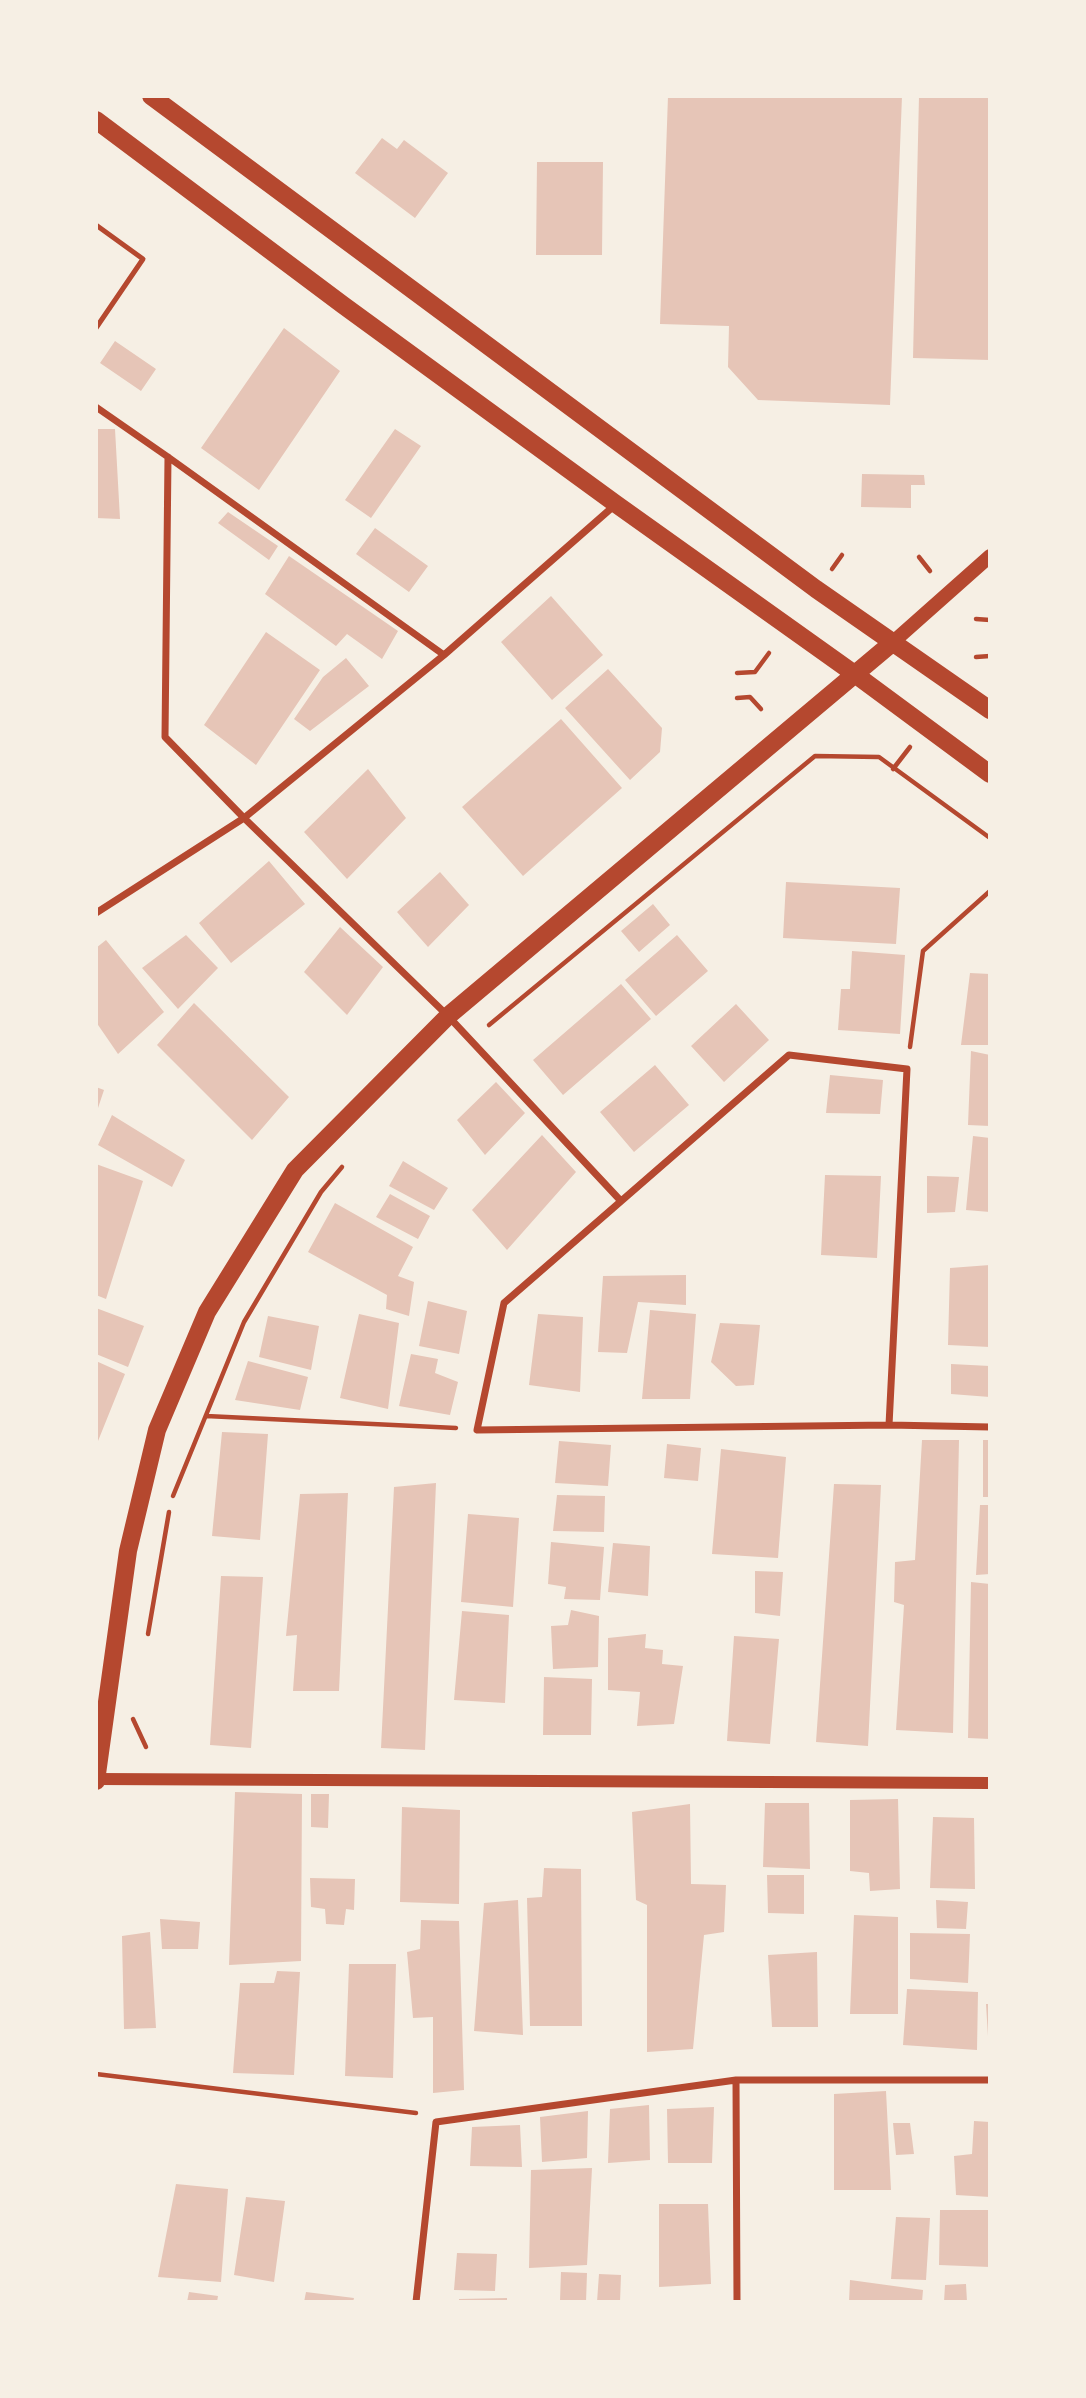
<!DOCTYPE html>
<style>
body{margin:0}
#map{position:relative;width:1086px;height:2398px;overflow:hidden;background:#f6efe4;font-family:Rubik,sans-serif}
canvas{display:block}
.frame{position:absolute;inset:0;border:98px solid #f6efe4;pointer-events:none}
</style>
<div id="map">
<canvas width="1086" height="2398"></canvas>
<div class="frame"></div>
</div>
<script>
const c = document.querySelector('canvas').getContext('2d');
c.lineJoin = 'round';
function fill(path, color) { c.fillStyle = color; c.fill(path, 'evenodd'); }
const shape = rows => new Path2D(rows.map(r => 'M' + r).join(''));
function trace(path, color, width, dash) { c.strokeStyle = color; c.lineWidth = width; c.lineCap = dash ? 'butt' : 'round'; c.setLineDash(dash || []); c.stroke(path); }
fill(shape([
 [668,96,902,96,890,405,758,400,728,367,729,326,660,324],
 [919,96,990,96,990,360,913,358],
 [382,138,397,149,404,140,448,173,415,218,355,173],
 [537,162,603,162,602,255,536,255],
 [284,328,340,371,259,490,201,448],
 [115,341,156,369,141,391,100,363],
 [96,429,115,429,120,519,96,518],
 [395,429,421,446,371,518,345,500],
 [862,474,924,475,925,485,911,485,911,508,861,507],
 [228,512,278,546,269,560,218,523],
 [375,528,428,566,409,592,356,554],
 [289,556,398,631,382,659,347,634,336,646,265,594],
 [551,596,603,655,552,700,501,642],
 [266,632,320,670,256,765,204,725],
 [346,658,369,686,310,731,294,719,323,677],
 [608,669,662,728,660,752,630,780,565,708],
 [561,719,622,788,523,876,462,807],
 [368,769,406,818,347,879,304,832],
 [269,861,305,904,231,963,199,923],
 [440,872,469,905,428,947,397,912],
 [786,882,900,888,896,944,783,938],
 [653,904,670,925,639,952,621,931],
 [340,927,383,967,347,1015,304,972],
 [186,935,218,968,178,1009,142,968],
 [677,935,708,971,656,1016,625,980],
 [106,940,164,1012,118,1054,96,1022,96,948],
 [852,951,905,955,900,1034,838,1030,841,989,850,989],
 [970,973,990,974,990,1045,961,1045],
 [621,984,651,1019,563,1095,533,1060],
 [194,1003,289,1097,252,1140,157,1045],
 [736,1004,769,1040,724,1082,691,1046],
 [971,1051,990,1055,990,1126,968,1125],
 [655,1065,689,1105,634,1152,600,1112],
 [830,1075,883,1080,880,1114,826,1113],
 [496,1082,525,1113,485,1155,457,1120],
 [96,1087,104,1090,97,1111,96,1111],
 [112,1115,185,1160,172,1187,98,1145],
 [542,1135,576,1172,507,1250,472,1210],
 [973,1136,990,1138,990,1212,966,1210],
 [403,1161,448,1188,434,1210,389,1186],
 [96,1164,143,1181,106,1299,96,1295],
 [825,1175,881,1176,877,1258,821,1255],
 [927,1176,959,1177,955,1212,927,1213],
 [390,1194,430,1216,418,1239,376,1217],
 [335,1203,413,1247,398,1276,414,1282,409,1316,386,1309,387,1295,308,1252],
 [990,1265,990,1347,948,1345,950,1268],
 [686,1275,686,1305,638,1302,627,1353,598,1352,603,1276],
 [428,1301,467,1311,459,1354,419,1346],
 [96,1308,144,1326,128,1367,96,1354],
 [650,1310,696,1314,690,1399,642,1399],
 [359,1314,399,1323,388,1409,340,1398],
 [538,1314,583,1317,580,1392,529,1385],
 [268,1316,319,1326,311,1370,259,1357],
 [720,1323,760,1325,754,1385,736,1386,711,1362],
 [411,1354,438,1359,435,1373,458,1382,450,1415,399,1406],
 [96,1361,125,1374,96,1446],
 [248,1361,308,1377,300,1410,235,1400],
 [951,1364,990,1366,990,1397,951,1394],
 [222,1432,268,1434,260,1540,212,1536],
 [922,1440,959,1440,953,1733,896,1730,904,1605,894,1602,895,1562,915,1560],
 [983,1440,990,1440,990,1497,983,1497],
 [559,1441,611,1445,608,1486,555,1483],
 [667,1444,701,1448,698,1481,664,1478],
 [721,1449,786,1457,778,1558,712,1554],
 [436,1483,425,1750,381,1748,394,1487],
 [834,1484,881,1485,868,1746,816,1742],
 [348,1493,339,1691,293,1691,297,1635,286,1636,300,1494],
 [557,1495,605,1496,604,1532,553,1531],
 [980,1505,990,1505,990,1574,976,1575],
 [468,1514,519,1518,513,1607,461,1602],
 [551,1542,604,1547,600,1600,564,1599,566,1587,548,1584],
 [613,1543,650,1546,648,1596,608,1592],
 [755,1571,783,1572,780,1616,755,1613],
 [221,1576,263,1577,251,1748,210,1745],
 [971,1582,990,1584,990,1739,968,1738],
 [571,1610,599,1616,598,1667,553,1669,551,1626,568,1625],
 [462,1611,509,1615,505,1703,454,1700],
 [646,1634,645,1648,663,1650,662,1664,683,1666,674,1724,637,1726,640,1692,608,1690,608,1638],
 [734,1636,779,1639,770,1744,727,1741],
 [544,1677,592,1679,591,1735,543,1735],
 [235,1792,302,1794,301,1961,229,1965],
 [311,1794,329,1794,328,1828,311,1827],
 [898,1799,900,1889,870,1891,869,1873,850,1871,850,1800],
 [765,1803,809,1803,810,1869,763,1867],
 [690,1804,691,1884,726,1885,724,1932,704,1935,693,2049,647,2052,647,1905,636,1900,632,1812],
 [402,1807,460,1810,459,1904,400,1902],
 [933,1817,974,1818,975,1889,930,1888],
 [544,1868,581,1869,582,2026,530,2026,527,1898,542,1897],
 [767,1875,804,1875,804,1914,768,1913],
 [310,1878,355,1879,354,1910,346,1909,344,1925,326,1924,325,1909,311,1907],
 [518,1900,523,2035,474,2031,484,1903],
 [936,1900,968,1902,966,1929,937,1928],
 [854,1915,898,1917,898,2014,850,2014],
 [160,1919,200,1922,198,1949,162,1949],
 [421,1920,459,1921,464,2090,433,2093,433,2017,413,2018,407,1952,420,1949],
 [150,1932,156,2028,124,2029,122,1936],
 [910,1933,970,1934,968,1983,910,1979],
 [817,1952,818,2027,772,2027,768,1955],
 [349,1964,396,1964,393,2078,345,2076],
 [277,1971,300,1972,294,2075,233,2073,240,1983,274,1983],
 [907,1989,978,1992,977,2050,903,2045],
 [986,2004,990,2004,990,2036,988,2036],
 [886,2091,891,2190,834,2190,834,2094],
 [649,2105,650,2160,608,2163,610,2109],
 [714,2107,712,2163,668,2163,667,2109],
 [588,2111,587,2158,542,2162,540,2117],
 [974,2121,990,2122,990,2197,956,2195,954,2156,972,2154],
 [893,2123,910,2123,914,2154,896,2155],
 [520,2125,522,2167,470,2166,472,2127],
 [592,2168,587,2265,529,2268,531,2170],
 [176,2184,228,2189,221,2282,158,2277],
 [246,2197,285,2201,274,2282,234,2275],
 [659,2204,708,2204,711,2284,659,2287],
 [940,2210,990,2210,990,2267,939,2265],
 [896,2217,930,2218,926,2280,891,2279],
 [457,2253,497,2254,495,2291,454,2290],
 [561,2272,587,2273,586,2302,560,2301],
 [599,2274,621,2275,620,2302,597,2302],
 [850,2280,923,2290,922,2302,849,2302],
 [966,2284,967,2302,944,2302,945,2285],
 [189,2292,218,2296,217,2302,187,2302],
 [306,2292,354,2298,353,2302,304,2302],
 [507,2298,507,2302,459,2302,459,2299]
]), '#e6c5b7');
trace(shape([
 [919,557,930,571],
 [832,569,842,555],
 [976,619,990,620],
 [976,657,990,656],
 [737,673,755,672,769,653],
 [737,698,750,697,761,709],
 [893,769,910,747],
 [489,1025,815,756,879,757,990,838],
 [910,1047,923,951,990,891],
 [206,1416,456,1428],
 [173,1496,244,1322,321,1192,342,1167],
 [148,1634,169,1512],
 [133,1719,146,1747],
 [96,2074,416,2113]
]), '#b5482f', 4.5);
trace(shape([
 [96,225,143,259,96,328]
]), '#b5482f', 5);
trace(shape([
 [96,407,168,457,444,655,244,818,165,737,168,457],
 [444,655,615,505],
 [96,913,244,818,448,1016,620,1200],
 [889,1425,907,1069,789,1055,504,1303,477,1430,889,1425,990,1427],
 [736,2080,737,2302],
 [416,2302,436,2122,736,2080,990,2080]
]), '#b5482f', 7);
trace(shape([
 [96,1779,990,1783]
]), '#b5482f', 12);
trace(shape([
 [892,643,990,556]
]), '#b5482f', 14);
trace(shape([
 [151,96,816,589,990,710],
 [96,120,343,305,616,504,856,675,990,774],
 [96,1781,128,1551,157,1430,207,1312,295,1170,448,1016,892,643]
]), '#b5482f', 18);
</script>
